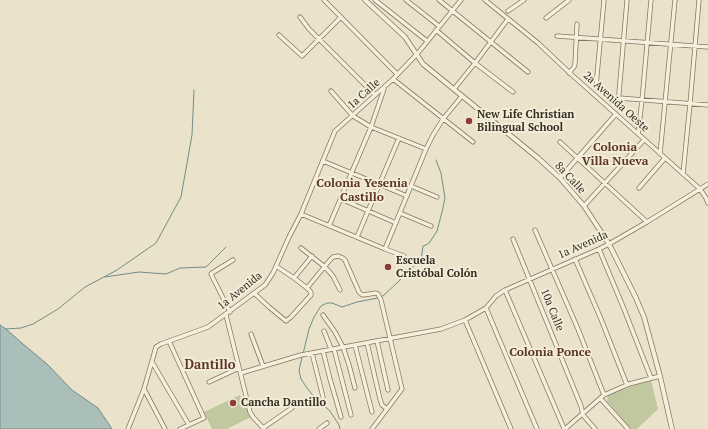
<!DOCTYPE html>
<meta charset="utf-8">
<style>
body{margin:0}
canvas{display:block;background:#eae2cb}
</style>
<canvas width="708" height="429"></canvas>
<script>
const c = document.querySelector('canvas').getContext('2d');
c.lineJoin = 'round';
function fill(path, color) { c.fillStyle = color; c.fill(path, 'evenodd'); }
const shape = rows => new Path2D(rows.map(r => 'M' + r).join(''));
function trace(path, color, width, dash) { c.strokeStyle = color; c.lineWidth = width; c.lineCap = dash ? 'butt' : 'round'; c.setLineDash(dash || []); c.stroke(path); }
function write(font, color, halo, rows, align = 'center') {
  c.font = font + ' "PT Serif",serif'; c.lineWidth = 4; c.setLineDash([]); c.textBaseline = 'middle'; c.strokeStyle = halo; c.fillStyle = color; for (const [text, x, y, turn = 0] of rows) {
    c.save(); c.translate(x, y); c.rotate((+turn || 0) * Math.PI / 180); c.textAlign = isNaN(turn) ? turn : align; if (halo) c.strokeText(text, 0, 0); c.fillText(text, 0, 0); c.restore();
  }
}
fill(shape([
 [651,380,658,409,637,429,631,429,607,401,608,395,628,387],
 [240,395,251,417,227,429,212,429,204,412]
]), '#c1c79f');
const water = shape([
 [0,325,6,329,23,344,47,364,72,390,98,408,112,429,0,429,0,325]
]);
fill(water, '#abbfba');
trace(water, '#728d87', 1);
trace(shape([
 [105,277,139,272,166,274,180,268,206,267,226,247],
 [381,297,384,295,399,281,408,271,421,260,423,246,426,245,430,242,437,231,442,212,445,198,441,173,436,160],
 [6,329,21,328,33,324,58,309,85,287,117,270,156,243,181,197,192,135,194,90],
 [303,354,309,329,314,317,321,306,327,303,332,303,342,307,357,302,378,298],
 [302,357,299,371,301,379,307,388,315,398,330,411,339,425,340,429]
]), '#728d87', 1);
const minor = shape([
 [324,0,397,74],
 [375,0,427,41],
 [406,0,439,26],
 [439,0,528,72],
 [485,0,538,43,572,75,700,189,706,198,708,203],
 [508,11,524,0],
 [300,17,309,29,375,95],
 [546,18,569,0],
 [436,30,475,63,513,92],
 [279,35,302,56,341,17],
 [557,36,708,47],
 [569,73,574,67,575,64,577,24],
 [393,79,473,142],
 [596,86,604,0],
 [454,89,475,63,508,19],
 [331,91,353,116,371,127,426,149],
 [619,98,708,105],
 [618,105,627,0],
 [638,134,642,100,651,0],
 [560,142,647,222],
 [660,154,675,0],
 [323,161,407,196],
 [683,174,690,104,699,0],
 [560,178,616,114],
 [411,186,437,197],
 [639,188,665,158],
 [341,199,396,223],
 [584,206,644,140],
 [400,213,431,226],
 [301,214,385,249,404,256],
 [329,226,371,127,384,89],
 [535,230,578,329,604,395],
 [357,237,399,138],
 [513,239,581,406,583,415,595,429],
 [301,248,325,267,333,276,340,290],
 [385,249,426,149,433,135,443,119,462,96],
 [599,249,624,309,651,378],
 [575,259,601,319,627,385],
 [294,278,312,256],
 [307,288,330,260,333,257,338,256,343,258,345,260,359,292,361,294,363,295,376,293,378,294,381,300,402,389,372,429],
 [505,290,563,426,564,429],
 [255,294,269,307,286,321,291,317,311,295,311,293,310,291,307,288,294,278,276,266],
 [486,308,537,429],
 [230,312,211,274,212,273,233,260],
 [226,315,250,412,253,417,264,429],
 [323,315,335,332,343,347,349,365,355,388],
 [465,320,511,429],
 [324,331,331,349],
 [251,334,263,366],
 [169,341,204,418,180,429],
 [377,341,388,390],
 [367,343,380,399,382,405,387,409],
 [355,345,372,412],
 [334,349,351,415],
 [323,351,330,379,341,417],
 [312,353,323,397],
 [152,362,189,425],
 [241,373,301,355,441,329,465,320,486,308,496,296,505,290,599,249,609,244,647,222,708,184],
 [209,382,239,368],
 [144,389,165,429],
 [601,399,628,429],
 [263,428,292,408],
 [128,429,144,389,156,347,161,344,208,327,265,285,273,273,289,237,301,214,335,131,393,79,418,53,461,0],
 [319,429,327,423],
 [565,429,604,395,629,384,660,376]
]);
const tertiary = shape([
 [365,0,405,37,423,64,538,158,560,178,584,206,609,244,636,298,644,317,660,376,672,429]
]);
trace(minor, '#857661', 5);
trace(tertiary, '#857661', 5.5);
trace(minor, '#f6efdd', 3.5);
trace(tertiary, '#f6efdd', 4);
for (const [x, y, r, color] of [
 [469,121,4,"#8d3b38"],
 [388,267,4,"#8d3b38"],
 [233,403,4,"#8d3b38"]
]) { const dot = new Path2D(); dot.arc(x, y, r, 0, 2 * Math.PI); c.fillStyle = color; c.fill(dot); trace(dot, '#f2ecd9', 1.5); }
write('11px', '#372d22', '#f2ecd9', [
 ["1a Calle",364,94,-42],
 ["2a Avenida Oeste",616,102,42],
 ["8a Calle",570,178,47],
 ["1a Avenida",583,245,-24],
 ["1a Avenida",240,291,-39],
 ["10a Calle",552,310,68]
]);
write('bold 11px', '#372d22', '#f2ecd9', [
 ["New Life Christian",477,115],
 ["Bilingual School",477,128],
 ["Escuela",396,261],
 ["Cristóbal Colón",396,274],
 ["Cancha Dantillo",241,403]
], 'left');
write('bold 12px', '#5f3527', '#f2ecd9', [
 ["Colonia",615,148],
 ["Villa Nueva",615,162],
 ["Colonia Yesenia",362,184],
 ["Castillo",362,198],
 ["Colonia Ponce",550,353]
]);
write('bold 13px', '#5f3527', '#f2ecd9', [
 ["Dantillo",210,365]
]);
</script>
